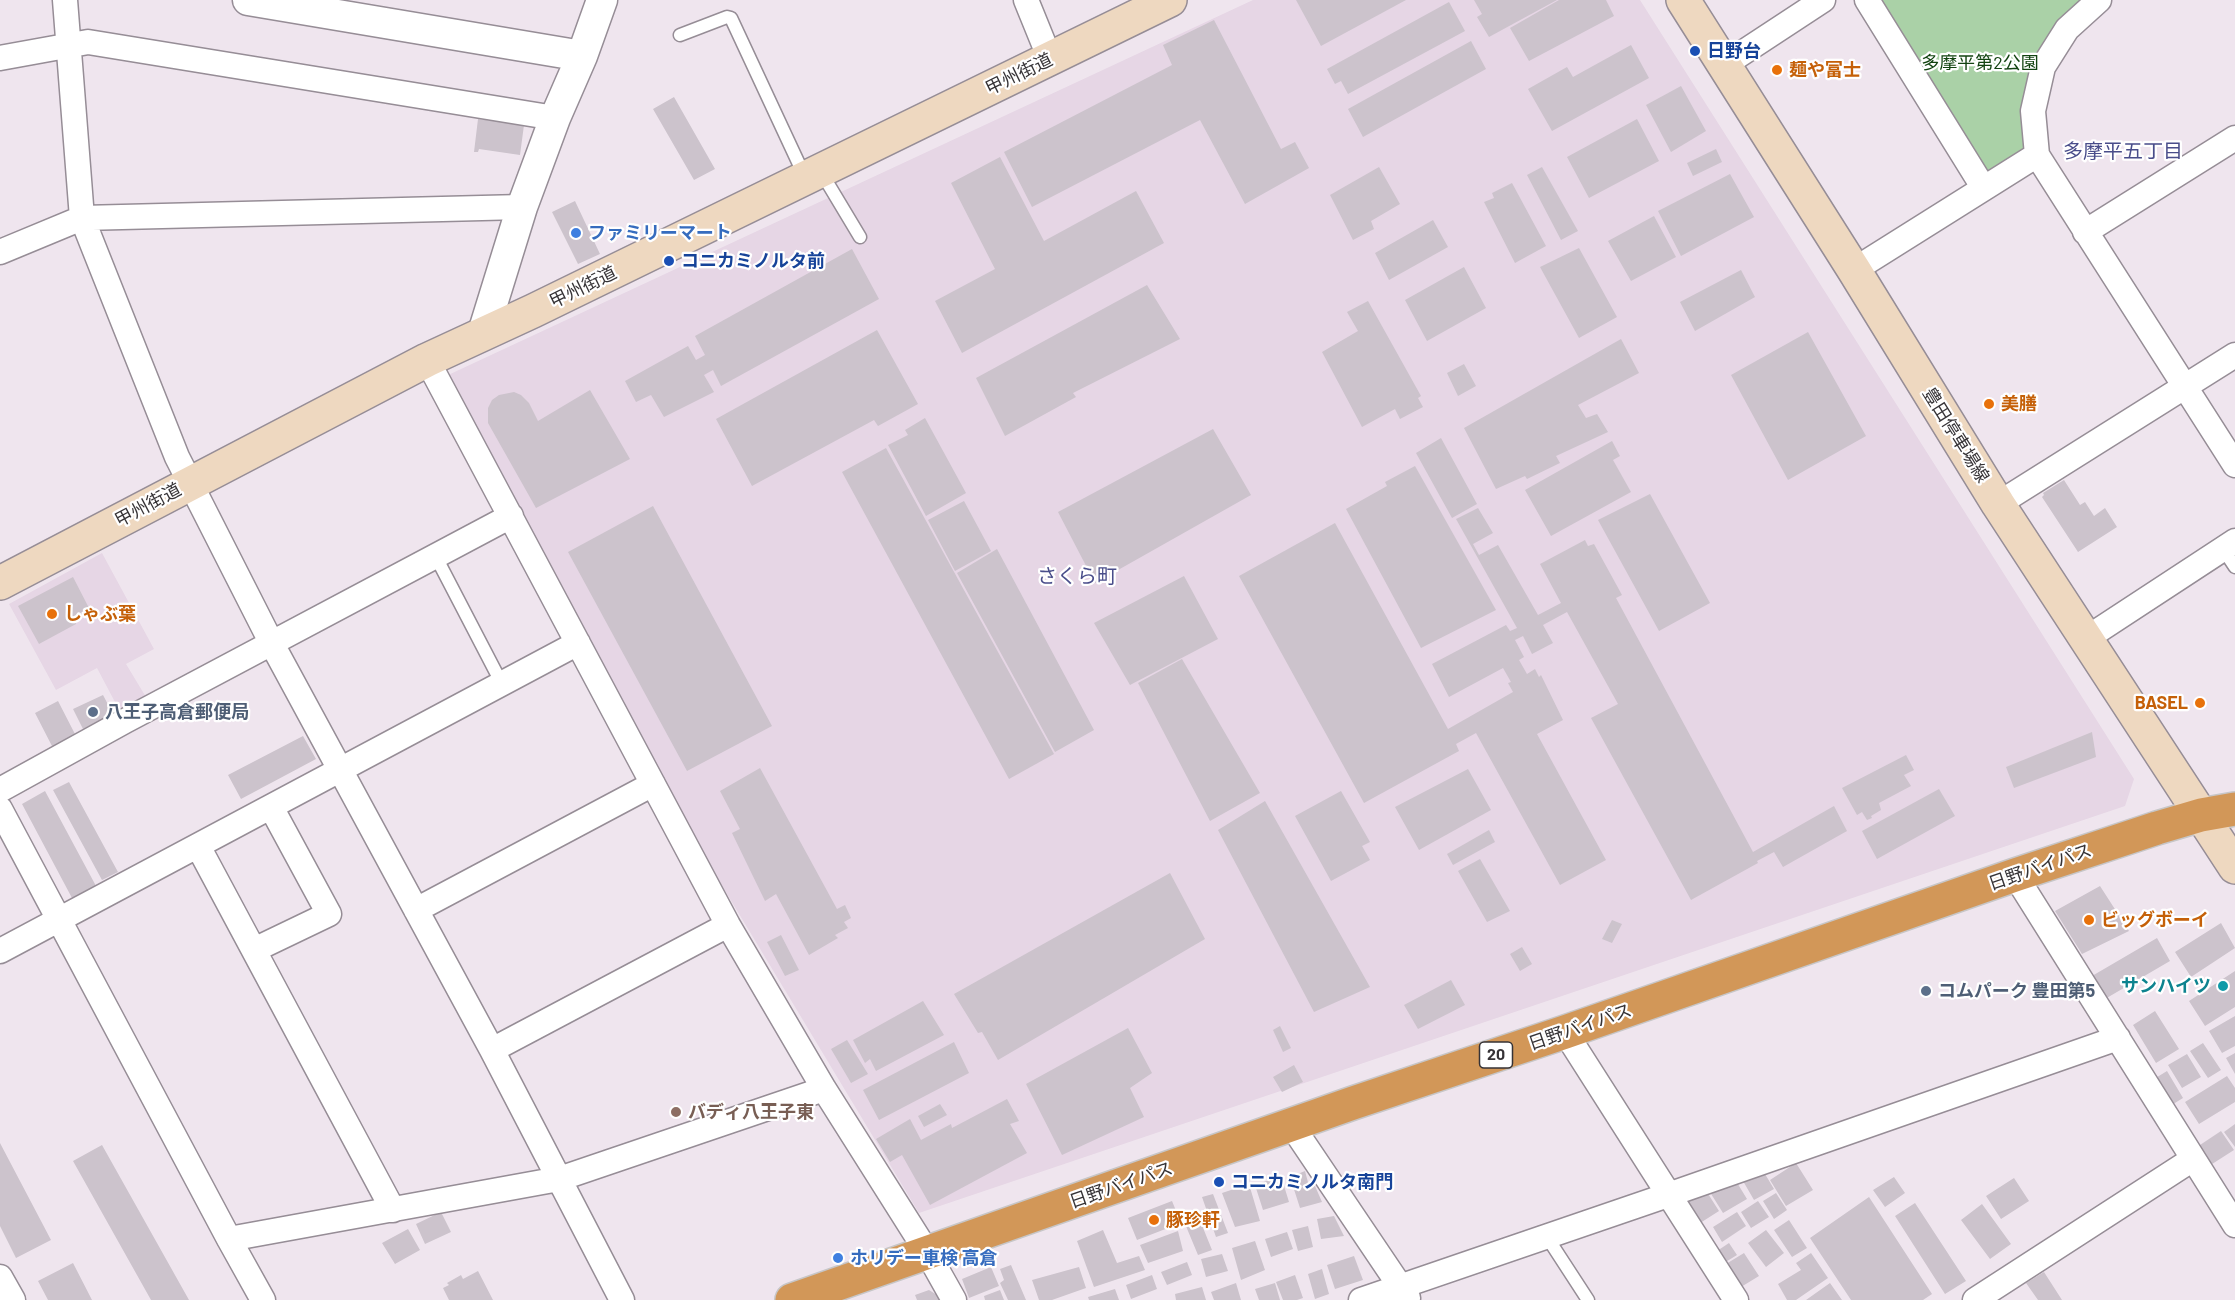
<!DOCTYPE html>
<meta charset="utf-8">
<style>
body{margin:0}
canvas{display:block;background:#efe5ee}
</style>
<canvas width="2235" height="1300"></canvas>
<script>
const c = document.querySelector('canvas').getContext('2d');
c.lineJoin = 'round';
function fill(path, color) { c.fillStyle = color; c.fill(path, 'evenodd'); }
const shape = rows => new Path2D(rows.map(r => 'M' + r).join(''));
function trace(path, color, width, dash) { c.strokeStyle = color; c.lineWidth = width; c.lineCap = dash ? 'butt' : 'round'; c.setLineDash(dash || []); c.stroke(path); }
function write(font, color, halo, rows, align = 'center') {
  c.font = font + ' Barlow,"Noto Sans JP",sans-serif'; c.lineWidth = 4.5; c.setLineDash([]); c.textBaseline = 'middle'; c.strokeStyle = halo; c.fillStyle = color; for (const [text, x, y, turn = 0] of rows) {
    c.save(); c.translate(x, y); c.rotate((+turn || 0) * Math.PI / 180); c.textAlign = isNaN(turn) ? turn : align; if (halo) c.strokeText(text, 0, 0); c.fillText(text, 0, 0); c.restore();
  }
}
fill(shape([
 [1253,0,1640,0,2134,779,2125,806,919,1213,712,869,473,422,446,376],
 [102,553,154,649,126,664,152,707,125,721,97,668,56,690,9,604]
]), '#e6d6e5');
fill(shape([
 [1867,0,2095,0,2043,67,2037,155,1983,187]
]), '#aad1a7');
fill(shape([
 [1296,0,1406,0,1321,46],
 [1474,0,1557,0,1489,37,1477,17,1482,14],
 [1559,0,1606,0,1614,16,1529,61,1510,28],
 [1449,2,1465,31,1348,94,1341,81,1335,84,1327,69],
 [1214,20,1281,149,1295,142,1309,168,1245,204,1200,120,1032,207,1004,152,1172,65,1163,45],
 [1471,41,1486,69,1363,137,1348,109],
 [1631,45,1649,78,1552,131,1528,89,1567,67,1573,77],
 [1681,86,1706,131,1671,152,1646,105],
 [674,97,715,169,694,180,653,109],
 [478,119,524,125,520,155,479,149,478,152,474,152],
 [1637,119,1659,161,1589,198,1567,157],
 [1716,149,1722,162,1693,176,1687,163],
 [1000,157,1044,241,1136,191,1164,243,962,353,935,301,995,269,951,183],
 [1379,167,1400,204,1371,221,1374,229,1353,240,1330,195],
 [1542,167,1578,231,1561,240,1527,175],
 [1730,174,1754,217,1681,256,1658,211],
 [1512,183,1546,246,1515,263,1484,202,1494,198,1492,193],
 [575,201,600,254,578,264,552,212],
 [1654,216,1676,257,1631,281,1608,241],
 [1433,220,1448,247,1389,280,1375,253],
 [1579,248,1617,317,1579,338,1540,267],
 [852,249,879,299,721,386,713,370,704,375,714,392,664,417,651,395,636,402,625,381,688,346,696,360,705,355,695,336],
 [1464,267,1486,308,1427,341,1405,300],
 [1741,270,1755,297,1695,331,1680,302],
 [1147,285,1180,339,1073,393,1076,397,1005,436,976,378],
 [1368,301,1421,396,1418,398,1423,407,1400,419,1395,409,1362,427,1322,352,1358,331,1347,312],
 [877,330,918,404,878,426,874,420,752,486,716,419],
 [1808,332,1866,436,1788,480,1731,375],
 [1621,339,1639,373,1578,405,1586,418,1597,414,1608,432,1556,456,1560,463,1527,479,1525,476,1496,489,1464,428],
 [1464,364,1476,386,1458,396,1447,373],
 [590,390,630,459,536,508,488,423,488,408,492,400,499,395,514,392,521,395,529,403,538,421],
 [925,418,966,493,926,516,888,445,908,435,905,430],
 [1213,429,1251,495,1095,583,1058,512],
 [1441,438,1477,504,1452,518,1416,453],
 [1612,441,1620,456,1613,460,1631,492,1551,536,1525,490],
 [886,448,1054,754,1009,779,842,472],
 [1415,466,1496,610,1421,648,1346,509,1387,486,1385,482],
 [2064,480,2080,505,2085,502,2094,516,2105,508,2117,527,2078,552,2042,497,2044,495,2043,493],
 [1650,494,1710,603,1659,631,1598,520],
 [964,501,991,551,955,571,928,520],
 [653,506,772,726,687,771,568,552],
 [1478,508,1493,533,1473,544,1479,555,1498,545,1538,615,1561,603,1540,564,1585,540,1588,546,1594,544,1622,595,1616,598,1753,852,1834,806,1847,831,1783,867,1774,852,1757,861,1758,863,1691,900,1591,718,1618,704,1567,612,1543,625,1553,643,1532,654,1523,636,1515,640,1524,657,1519,660,1527,674,1535,669,1539,677,1541,675,1563,720,1537,734,1606,860,1560,885,1476,733,1456,744,1459,751,1364,803,1239,576,1335,523,1448,729,1513,692,1508,683,1511,682,1503,668,1449,697,1432,664,1506,625,1510,631,1517,628,1456,519],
 [997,549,1094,730,1055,752,957,573],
 [1184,576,1218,639,1130,685,1094,623],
 [73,577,90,610,74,619,76,624,39,644,18,606],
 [1182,659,1260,793,1210,821,1138,683],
 [103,695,113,714,83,729,73,709],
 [58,701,76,736,53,748,35,713],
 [2092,732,2096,757,2014,788,2006,767],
 [303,736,316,759,241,799,228,775],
 [1906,755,1914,770,1904,775,1911,786,1879,803,1881,810,1871,816,1872,818,1867,820,1862,812,1857,815,1842,788],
 [760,768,837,909,845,905,851,918,844,922,848,928,835,935,838,938,809,955,776,894,765,901,732,833,740,829,720,791],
 [1468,769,1491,810,1419,850,1395,807],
 [69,782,118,872,102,880,53,790],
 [1939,789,1955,816,1877,859,1862,831],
 [45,791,96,886,72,898,22,804],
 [1341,791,1370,842,1362,846,1370,860,1331,881,1295,816],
 [1265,801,1370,987,1314,1012,1218,830],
 [1489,830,1495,842,1453,865,1447,854],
 [1480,859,1510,911,1487,922,1458,871],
 [1170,873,1205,939,998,1060,982,1032,978,1033,954,994],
 [2100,886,2129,931,2082,954,2055,911],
 [1612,920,1622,924,1612,943,1602,939],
 [2221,923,2235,948,2191,977,2175,952],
 [781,935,799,970,785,976,767,942],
 [2157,938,2170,961,2105,999,2092,976],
 [1522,947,1532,964,1520,971,1510,954],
 [2235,971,2235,1007,2205,1026,2189,1001],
 [1451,980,1465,1005,1418,1029,1404,1005],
 [923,1001,944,1035,876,1071,870,1059,865,1063,853,1040],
 [2155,1011,2179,1049,2156,1063,2133,1025],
 [2235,1016,2235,1046,2222,1053,2209,1031],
 [1280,1026,1291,1048,1283,1052,1273,1030],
 [1128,1028,1152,1073,1130,1088,1144,1117,1062,1155,1026,1084],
 [847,1040,868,1074,851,1083,831,1049],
 [954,1042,969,1073,879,1120,863,1090],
 [2203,1043,2221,1070,2208,1078,2190,1051],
 [2235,1053,2235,1074,2226,1058],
 [2187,1054,2201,1077,2182,1088,2168,1065],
 [1294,1065,1303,1082,1282,1092,1273,1077],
 [2167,1071,2183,1098,2170,1106,2154,1079],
 [2227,1076,2235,1088,2235,1102,2199,1124,2185,1102],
 [1007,1099,1019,1121,1010,1124,1027,1153,930,1205,902,1155,890,1162,876,1139,910,1119,921,1140,951,1124,952,1128],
 [940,1104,947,1115,924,1127,918,1116],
 [2235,1124,2235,1147,2224,1132],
 [2221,1131,2234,1150,2209,1166,2197,1147],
 [0,1143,51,1240,16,1258,0,1226],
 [102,1145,189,1300,151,1300,73,1161],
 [1796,1163,1813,1190,1786,1206,1770,1180],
 [1762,1169,1774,1189,1754,1200,1743,1181],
 [1305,1171,1309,1186,1315,1186,1322,1202,1300,1208,1290,1177],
 [1281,1176,1289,1202,1263,1210,1255,1185],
 [1894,1177,1905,1193,1885,1207,1873,1190],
 [2014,1178,2029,1201,2001,1219,1986,1196],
 [1736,1181,1747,1199,1723,1213,1708,1189],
 [1249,1184,1260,1221,1235,1227,1222,1193],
 [1705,1189,1719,1211,1697,1225,1683,1203],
 [1776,1193,1787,1210,1774,1219,1763,1201],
 [1213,1194,1228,1233,1216,1237,1202,1197],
 [1869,1197,1932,1294,1923,1300,1851,1300,1810,1238],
 [1172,1201,1181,1223,1137,1240,1128,1218],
 [1758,1201,1769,1217,1751,1228,1741,1212],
 [1915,1203,1966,1281,1945,1294,1895,1216],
 [1982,1204,2011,1244,1990,1259,1961,1220],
 [441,1212,451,1232,425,1244,416,1224],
 [1737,1212,1746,1226,1722,1242,1713,1227],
 [1197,1213,1212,1250,1198,1255,1183,1219],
 [1334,1216,1344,1236,1321,1239,1317,1219],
 [1789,1220,1807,1248,1792,1257,1774,1230],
 [1308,1226,1313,1247,1298,1251,1292,1230],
 [408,1229,420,1250,395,1264,382,1243],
 [1103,1230,1117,1263,1139,1256,1145,1270,1094,1287,1077,1241],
 [1766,1230,1784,1253,1766,1267,1748,1243],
 [1178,1231,1183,1251,1148,1263,1140,1245],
 [1287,1232,1293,1249,1271,1257,1265,1239],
 [1255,1241,1265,1270,1241,1280,1232,1248],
 [1729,1243,1737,1255,1724,1263,1717,1251],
 [1744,1253,1759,1276,1741,1287,1726,1264],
 [1811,1253,1828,1278,1796,1300,1787,1300,1778,1284,1801,1270,1796,1263],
 [1222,1254,1228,1271,1206,1277,1201,1259],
 [1354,1256,1363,1280,1335,1289,1327,1265],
 [1187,1262,1192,1275,1167,1285,1161,1272],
 [73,1263,92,1300,48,1300,38,1281],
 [1011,1265,1026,1300,1008,1300,1000,1283,1004,1280,1000,1269],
 [991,1267,999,1286,969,1298,962,1279],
 [1079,1267,1086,1288,1052,1300,1039,1300,1032,1280],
 [1322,1269,1329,1294,1315,1299,1308,1274],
 [478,1271,493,1300,449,1300,443,1288,449,1285,447,1283,461,1275,463,1279],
 [2044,1272,2062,1300,2038,1300,2026,1283],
 [1152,1275,1157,1289,1131,1299,1126,1285],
 [1295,1275,1303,1298,1297,1300,1283,1300,1276,1282],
 [1236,1283,1241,1300,1214,1300,1211,1292],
 [1275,1283,1280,1300,1259,1300,1255,1289],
 [1830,1283,1842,1300,1806,1300],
 [1202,1287,1206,1300,1176,1300,1175,1294],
 [1115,1289,1119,1300,1089,1300,1088,1297],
 [929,1290,937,1295,940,1300,917,1300,915,1295],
 [1000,1290,1004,1300,985,1300,984,1296]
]), '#ccc3cc');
const service = shape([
 [680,35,727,17,731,18,805,177],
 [821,172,860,237],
 [2223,549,2235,567],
 [436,557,502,684],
 [1547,1237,1588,1300]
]);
const minor = shape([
 [65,0,82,218,177,457,272,644,492,1050,622,1300],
 [1026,0,1050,59],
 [1867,0,1983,187],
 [2099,0,2067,29,2043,67,2033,111,2037,155,2235,465],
 [0,58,88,42,555,118],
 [1724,65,1823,0],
 [2085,232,2235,138],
 [0,252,82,218,522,207],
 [1854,270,2037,155],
 [427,360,728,925,824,1089,927,1252,954,1300],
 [1998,504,2235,355],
 [2087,638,2235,541],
 [0,790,125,721,511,516],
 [0,809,229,1239,263,1300],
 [198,846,393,1210],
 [2015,875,2235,1225],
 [416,910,653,784],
 [254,950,329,914,271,807],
 [0,951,578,643],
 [1565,1032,1736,1300],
 [492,1050,728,925],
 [1292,1126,1408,1298],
 [229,1239,559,1179,824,1089],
 [0,1277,13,1300],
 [1361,1300,1668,1195,2118,1038],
 [1975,1300,2193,1159]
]);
const tertiary = shape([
 [248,0,582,56],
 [483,333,522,207,555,118,582,56,602,0]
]);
const secondary = shape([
 [1683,0,1854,270,1998,504,2235,867],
 [0,583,427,360,533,311,1170,0]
]);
const trunk = shape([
 [792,1300,1353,1103,1565,1032,2015,875,2157,828,2201,815,2235,809]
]);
trace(service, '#968d96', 15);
trace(minor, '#968d96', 27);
trace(tertiary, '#968d96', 33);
trace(secondary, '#968d96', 36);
trace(trunk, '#c7c6c7', 36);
trace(service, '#fff', 12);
trace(minor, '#fff', 24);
trace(tertiary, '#fff', 30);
trace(secondary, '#eed8c0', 33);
trace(trunk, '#d29758', 33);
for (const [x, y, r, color] of [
 [1695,51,6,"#1a4fb4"],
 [1777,70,6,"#e8710a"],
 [576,233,6,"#3f7fe0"],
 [669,261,6,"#1a4fb4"],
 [1989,404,6,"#e8710a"],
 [52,614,6,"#e8710a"],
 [2200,703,6,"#e8710a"],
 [93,712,6,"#5c6f8a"],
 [2089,920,6,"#e8710a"],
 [2223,986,6,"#0f9aa8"],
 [1926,991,6,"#5c6f8a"],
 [676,1112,6,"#8d6e63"],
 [1219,1182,6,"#1a4fb4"],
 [1154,1220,6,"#e8710a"],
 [838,1258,6,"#3f7fe0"]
]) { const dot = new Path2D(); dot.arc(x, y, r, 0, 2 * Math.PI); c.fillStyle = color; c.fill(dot); trace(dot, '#fff', 2); }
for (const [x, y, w] of [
 [1496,1055,33]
]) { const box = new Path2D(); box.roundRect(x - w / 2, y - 13, w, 26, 4.5); c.fillStyle = '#fff'; c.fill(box); trace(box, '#363336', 1.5); }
write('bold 16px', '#363336', null, [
 ["20",1496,1055]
]);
write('bold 18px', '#164399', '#fff', [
 ["日野台",1707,51],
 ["コニカミノルタ前",681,261],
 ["コニカミノルタ南門",1231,1182]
], 'left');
write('18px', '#124311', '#fff', [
 ["多摩平第2公園",1980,63]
]);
write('bold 18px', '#c56008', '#fff', [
 ["麺や富士",1789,70],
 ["美膳",2001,404],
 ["しゃぶ葉",64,614],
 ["BASEL",2188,703,"right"],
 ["ビッグボーイ",2101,920],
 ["豚珍軒",1166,1220]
], 'left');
write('18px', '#363336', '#fff', [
 ["甲州街道",1019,74,-26],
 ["甲州街道",583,287,-26],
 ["豊田停車場線",1956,435,58],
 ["甲州街道",148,505,-28],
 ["日野バイパス",2040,867,-19],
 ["日野バイパス",1580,1027,-19],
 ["日野バイパス",1121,1185,-19]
]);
write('bold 18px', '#366cbe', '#fff', [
 ["ファミリーマート",588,233],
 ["ホリデー車検 高倉",850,1258]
], 'left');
write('bold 18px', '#4e5e75', '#fff', [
 ["八王子高倉郵便局",105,712],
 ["コムパーク 豊田第5",1938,991]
], 'left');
write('bold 18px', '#0d838f', '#fff', [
 ["サンハイツ",2211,986]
], 'right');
write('bold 18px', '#785e54', '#fff', [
 ["バディ八王子東",688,1112]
], 'left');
write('20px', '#494d8a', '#fff', [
 ["多摩平五丁目",2123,151],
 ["さくら町",1077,576]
]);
</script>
